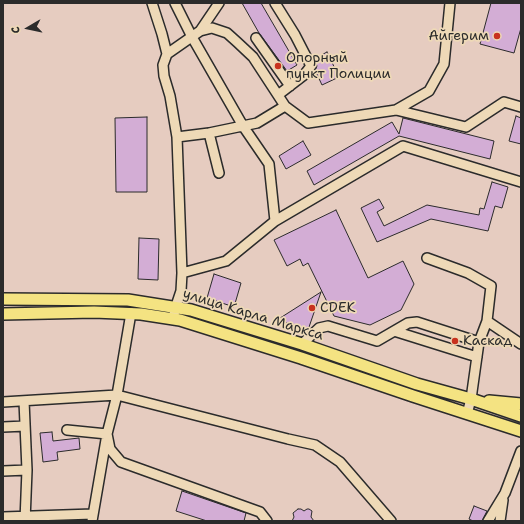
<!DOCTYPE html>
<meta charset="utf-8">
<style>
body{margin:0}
#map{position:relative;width:524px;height:524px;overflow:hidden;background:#e6ccc0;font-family:"Shantell Sans",sans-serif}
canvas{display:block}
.frame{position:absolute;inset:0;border:4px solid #2b2b2b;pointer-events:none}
.north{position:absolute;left:8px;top:8px;width:40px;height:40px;-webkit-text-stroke:3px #eed9b7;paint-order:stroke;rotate:261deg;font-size:11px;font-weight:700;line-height:16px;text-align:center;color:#2b2b2b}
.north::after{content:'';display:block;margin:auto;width:14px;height:18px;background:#2b2b2b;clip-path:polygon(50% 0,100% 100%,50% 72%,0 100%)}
</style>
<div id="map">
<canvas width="524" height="524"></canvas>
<div class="frame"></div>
<div class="north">С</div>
</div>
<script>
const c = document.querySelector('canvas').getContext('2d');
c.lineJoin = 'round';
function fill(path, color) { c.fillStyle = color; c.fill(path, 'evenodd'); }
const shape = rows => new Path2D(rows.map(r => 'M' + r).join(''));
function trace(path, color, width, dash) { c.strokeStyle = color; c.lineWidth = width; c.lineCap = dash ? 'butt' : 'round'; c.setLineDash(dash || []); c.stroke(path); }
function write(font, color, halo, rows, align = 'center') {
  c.font = font + ' "Shantell Sans",sans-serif'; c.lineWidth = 3.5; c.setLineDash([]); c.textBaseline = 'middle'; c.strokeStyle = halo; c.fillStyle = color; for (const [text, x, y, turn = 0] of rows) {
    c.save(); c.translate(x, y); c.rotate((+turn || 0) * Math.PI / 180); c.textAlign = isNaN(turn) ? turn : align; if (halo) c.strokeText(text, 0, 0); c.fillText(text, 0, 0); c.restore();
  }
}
const building = shape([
 [242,3,261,3,297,65,287,71,259,33,242,3],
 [491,3,521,3,521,28,514,53,480,44,491,3],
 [327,52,339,77,322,85,315,70,317,66,314,59,327,52],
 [516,116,521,118,521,144,509,141,516,116],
 [147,117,147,192,116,192,115,118,147,117],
 [403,118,494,141,490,159,399,136,314,185,307,171,392,122,399,134,403,118],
 [303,141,311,155,286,169,279,156,303,141],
 [492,182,508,187,502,208,495,206,488,231,431,219,377,242,361,208,379,199,384,208,377,212,384,226,427,205,479,215,480,208,484,209,492,182],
 [336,210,368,278,403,261,414,284,401,310,370,325,334,316,308,263,303,266,300,259,287,266,274,240,336,210],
 [139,238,159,239,158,280,138,279,139,238],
 [214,274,241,283,234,307,207,298,214,274],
 [321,292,308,330,277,320,321,292],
 [52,432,53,441,79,438,80,449,57,452,58,460,43,462,40,433,52,432],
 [182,491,246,513,244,521,207,521,176,511,182,491],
 [474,506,487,511,482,521,473,521,469,519,474,506],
 [298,509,301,509,304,511,307,509,309,509,312,511,311,517,314,521,292,521,294,517,293,513,298,509]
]);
fill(building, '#d3add5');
trace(building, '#2b2b2b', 1);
const minor = shape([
 [152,3,162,34,167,54,163,65,164,76,170,96,177,137,182,273,181,291,176,306,173,319],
 [175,3,192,37,243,126,269,164,275,221],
 [275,3,295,35,311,66,304,75,278,95],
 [200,31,212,28,227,33,237,42,253,57,285,106],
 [256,38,290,86],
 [167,54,200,31,219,3],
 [396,110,429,91,444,64,450,3],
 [209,133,219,173],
 [177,137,209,133,257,123,285,106,308,123,396,110,466,127,504,102,521,107],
 [427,258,468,273,491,286,487,321,479,342,471,399,467,414],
 [182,273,226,261,275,221,403,146,521,182],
 [487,321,521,344],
 [394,331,477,357],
 [302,344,319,328,328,326,377,341,408,323,417,322,479,342],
 [3,402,117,395,288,439,315,445,340,462,391,521],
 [3,427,25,426],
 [67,430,107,434,110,449,121,462,260,512,267,521],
 [3,471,27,470,24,401],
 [3,517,93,514],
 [25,521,27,470],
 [92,521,107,434,117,395,131,313],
 [488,521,505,493,521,451],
 [500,521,503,500]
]);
const major = shape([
 [3,299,128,300,191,310,302,344,417,384,471,399,521,416],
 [3,314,94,312,141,314,180,320,301,358,413,396,521,431],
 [489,401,521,404]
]);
trace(minor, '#2b2b2b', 12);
trace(major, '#2b2b2b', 14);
trace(minor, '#eed9b7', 9);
trace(major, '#f4e382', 11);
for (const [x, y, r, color] of [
 [497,36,4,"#c8321e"],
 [278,66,4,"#c8321e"],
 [312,308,4,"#c8321e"],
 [455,341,4,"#c8321e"]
]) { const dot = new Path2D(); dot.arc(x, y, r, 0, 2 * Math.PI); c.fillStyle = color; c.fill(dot); trace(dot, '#eed9b7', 1.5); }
write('14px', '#2b2b2b', '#eed9b7', [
 ["Айгерим",489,36,"right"],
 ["Опорный",286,58],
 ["пункт Полиции",286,74],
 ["CDEK",320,308],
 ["Каскад",463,341]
], 'left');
write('14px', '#2b2b2b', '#eed9b7', [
 ["улица Карла Маркса",253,315,17]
]);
</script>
